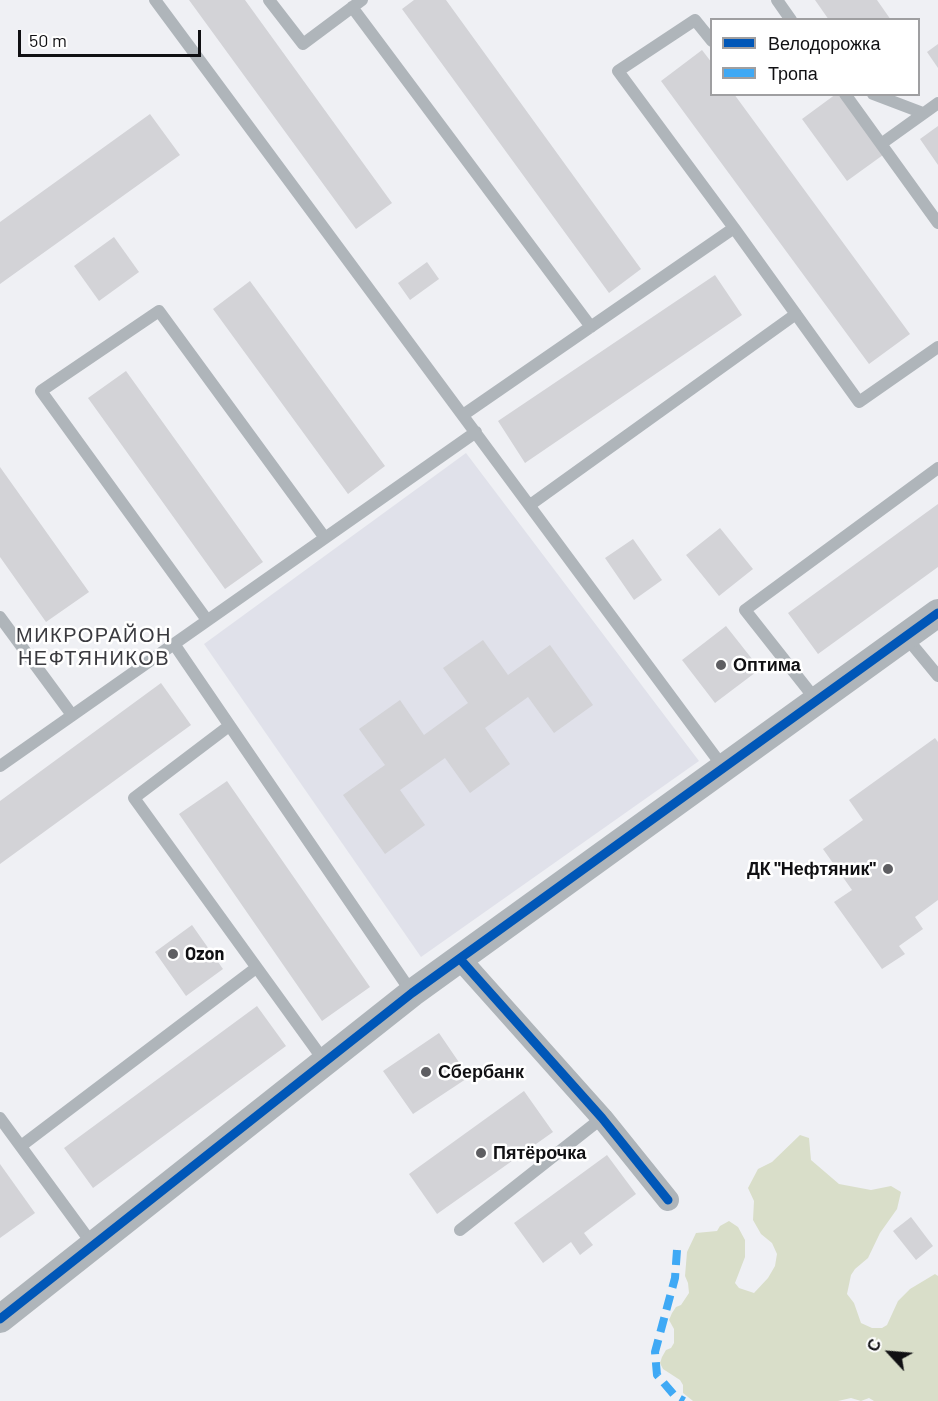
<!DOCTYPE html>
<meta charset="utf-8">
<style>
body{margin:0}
#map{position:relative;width:938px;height:1401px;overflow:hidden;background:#eff0f4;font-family:Barlow,sans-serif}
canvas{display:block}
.legend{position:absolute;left:710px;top:18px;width:210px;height:78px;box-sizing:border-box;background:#fff;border:2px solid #9f9fa1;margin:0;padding:8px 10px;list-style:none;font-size:18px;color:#101013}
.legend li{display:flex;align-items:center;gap:12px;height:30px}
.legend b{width:30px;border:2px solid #9f9fa1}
.north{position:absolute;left:860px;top:1323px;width:60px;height:60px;-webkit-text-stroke:4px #fff;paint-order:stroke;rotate:296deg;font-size:16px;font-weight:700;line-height:24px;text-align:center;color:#101013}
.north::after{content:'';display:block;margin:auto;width:21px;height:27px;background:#101013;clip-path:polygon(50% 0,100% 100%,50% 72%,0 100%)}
.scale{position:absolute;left:18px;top:30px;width:183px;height:27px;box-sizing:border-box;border:3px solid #101013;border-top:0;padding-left:8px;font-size:18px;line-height:21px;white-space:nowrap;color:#101013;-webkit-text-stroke:4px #fff;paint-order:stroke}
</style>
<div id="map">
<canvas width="938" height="1401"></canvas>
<ul class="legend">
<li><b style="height:8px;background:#0057b8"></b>Велодорожка</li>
<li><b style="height:8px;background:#3fa9f5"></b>Тропа</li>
</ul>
<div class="north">С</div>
<div class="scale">50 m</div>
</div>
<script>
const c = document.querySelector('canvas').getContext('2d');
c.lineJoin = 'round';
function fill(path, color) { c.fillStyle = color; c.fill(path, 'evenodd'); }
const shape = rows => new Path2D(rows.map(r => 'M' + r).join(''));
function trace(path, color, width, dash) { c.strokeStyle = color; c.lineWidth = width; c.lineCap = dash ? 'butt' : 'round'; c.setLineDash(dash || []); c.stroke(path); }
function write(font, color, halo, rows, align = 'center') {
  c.font = font + ' Barlow,sans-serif'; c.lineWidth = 5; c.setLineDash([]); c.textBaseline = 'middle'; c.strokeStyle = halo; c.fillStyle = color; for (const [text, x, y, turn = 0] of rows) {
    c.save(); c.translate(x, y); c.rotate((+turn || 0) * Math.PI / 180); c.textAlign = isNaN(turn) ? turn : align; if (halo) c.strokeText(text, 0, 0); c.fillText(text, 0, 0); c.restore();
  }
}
fill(shape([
 [466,453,699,761,421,957,204,644]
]), '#e0e1ea');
fill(shape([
 [800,1135,809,1138,811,1160,839,1184,871,1190,891,1186,901,1192,897,1209,880,1233,868,1258,855,1269,851,1275,847,1294,854,1303,861,1323,872,1328,882,1328,887,1325,898,1301,910,1289,935,1274,938,1276,938,1401,874,1401,869,1398,861,1401,851,1398,838,1401,693,1401,683,1393,683,1385,680,1380,663,1369,660,1363,662,1357,666,1350,671,1348,674,1343,674,1329,669,1320,672,1313,676,1307,681,1305,689,1293,688,1283,685,1276,687,1252,696,1233,717,1231,720,1226,729,1221,738,1227,745,1240,745,1257,735,1283,739,1288,754,1293,768,1278,775,1266,777,1254,772,1243,761,1234,753,1220,754,1201,748,1188,758,1169,772,1162]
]), '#d9dec9');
fill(shape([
 [189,0,245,0,392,203,356,229],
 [414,0,446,0,641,269,609,293,402,9],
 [815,0,877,0,891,20,829,20],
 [938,44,938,68,927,52],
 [702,50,712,63,712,94,734,94,910,334,869,364,661,81],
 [836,94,839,94,883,155,847,181,802,119],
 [150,114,180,155,0,284,0,222],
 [938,126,938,165,920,139],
 [114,237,139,272,99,301,74,266],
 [427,262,439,279,410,300,398,283],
 [715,275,742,315,525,463,498,421],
 [250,281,385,466,348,494,213,309],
 [126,371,263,562,225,589,88,398],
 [0,467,89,592,46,622,0,557],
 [938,504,938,567,818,654,788,613],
 [720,528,753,569,719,596,686,555],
 [633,539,662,580,634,600,605,558],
 [726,626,760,669,715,703,682,660],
 [483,640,508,675,550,645,593,705,554,733,528,697,485,728,510,764,470,793,445,758,400,790,425,825,385,854,343,795,385,765,359,729,400,700,424,735,468,703,443,668],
 [161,683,191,725,0,864,0,801],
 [935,738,938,742,938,900,915,917,923,929,899,946,905,954,882,969,834,902,852,890,823,849,863,820,849,800],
 [227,781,370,987,322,1021,179,814],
 [192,925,223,969,186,996,155,952],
 [257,1006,286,1046,93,1188,64,1148],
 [439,1033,469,1077,413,1114,383,1071],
 [524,1091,553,1132,437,1214,409,1174],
 [607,1155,636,1194,584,1233,593,1245,580,1255,571,1242,543,1263,514,1223],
 [0,1164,35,1213,0,1238],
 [911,1217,933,1246,916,1260,893,1231]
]), '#d3d3d7');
trace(shape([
 [155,0,723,767],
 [269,0,303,44,362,0],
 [777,0,791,20],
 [352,7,591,327],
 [712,41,695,20,618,71,734,228],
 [845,94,938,223],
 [873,94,923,113],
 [881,144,938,103],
 [463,415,734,228,859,402,938,347],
 [530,505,796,314],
 [0,617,72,715],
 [207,620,41,391,159,311,325,538],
 [905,636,938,676],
 [174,644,412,993],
 [816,700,745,610,938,468],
 [229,726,134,798,325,1062],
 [0,766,476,432],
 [0,1118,93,1245],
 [21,1146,256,968],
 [460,1230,602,1118]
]), '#afb5ba', 12);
trace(shape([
 [460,959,602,1118,668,1200]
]), '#afb5ba', 22);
trace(shape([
 [0,1319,412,993,938,613]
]), '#afb5ba', 28);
trace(shape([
 [677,1250,675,1278,655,1352,657,1375,675,1396,684,1401]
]), '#3fa9f5', 8, [15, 8]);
trace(shape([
 [460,959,602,1118,668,1200],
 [0,1319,412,993,938,613]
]), '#0057b8', 9);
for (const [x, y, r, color] of [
 [721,665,6,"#5e5e62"],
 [888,869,6,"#5e5e62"],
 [173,954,6,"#5e5e62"],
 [426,1072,6,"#5e5e62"],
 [481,1153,6,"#5e5e62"]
]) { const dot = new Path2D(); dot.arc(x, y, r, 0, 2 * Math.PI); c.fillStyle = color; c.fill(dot); trace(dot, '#fff', 2); }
write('bold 18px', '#101013', '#fff', [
 ["Оптима",733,665],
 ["ДК \"Нефтяник\"",876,869,"right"],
 ["Ozon",185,954],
 ["Сбербанк",438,1072],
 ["Пятёрочка",493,1153]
], 'left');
c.letterSpacing = '1.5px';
write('20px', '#3a3a3f', '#fff', [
 ["МИКРОРАЙОН",94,635],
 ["НЕФТЯНИКОВ",94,658]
]);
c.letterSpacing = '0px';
</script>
